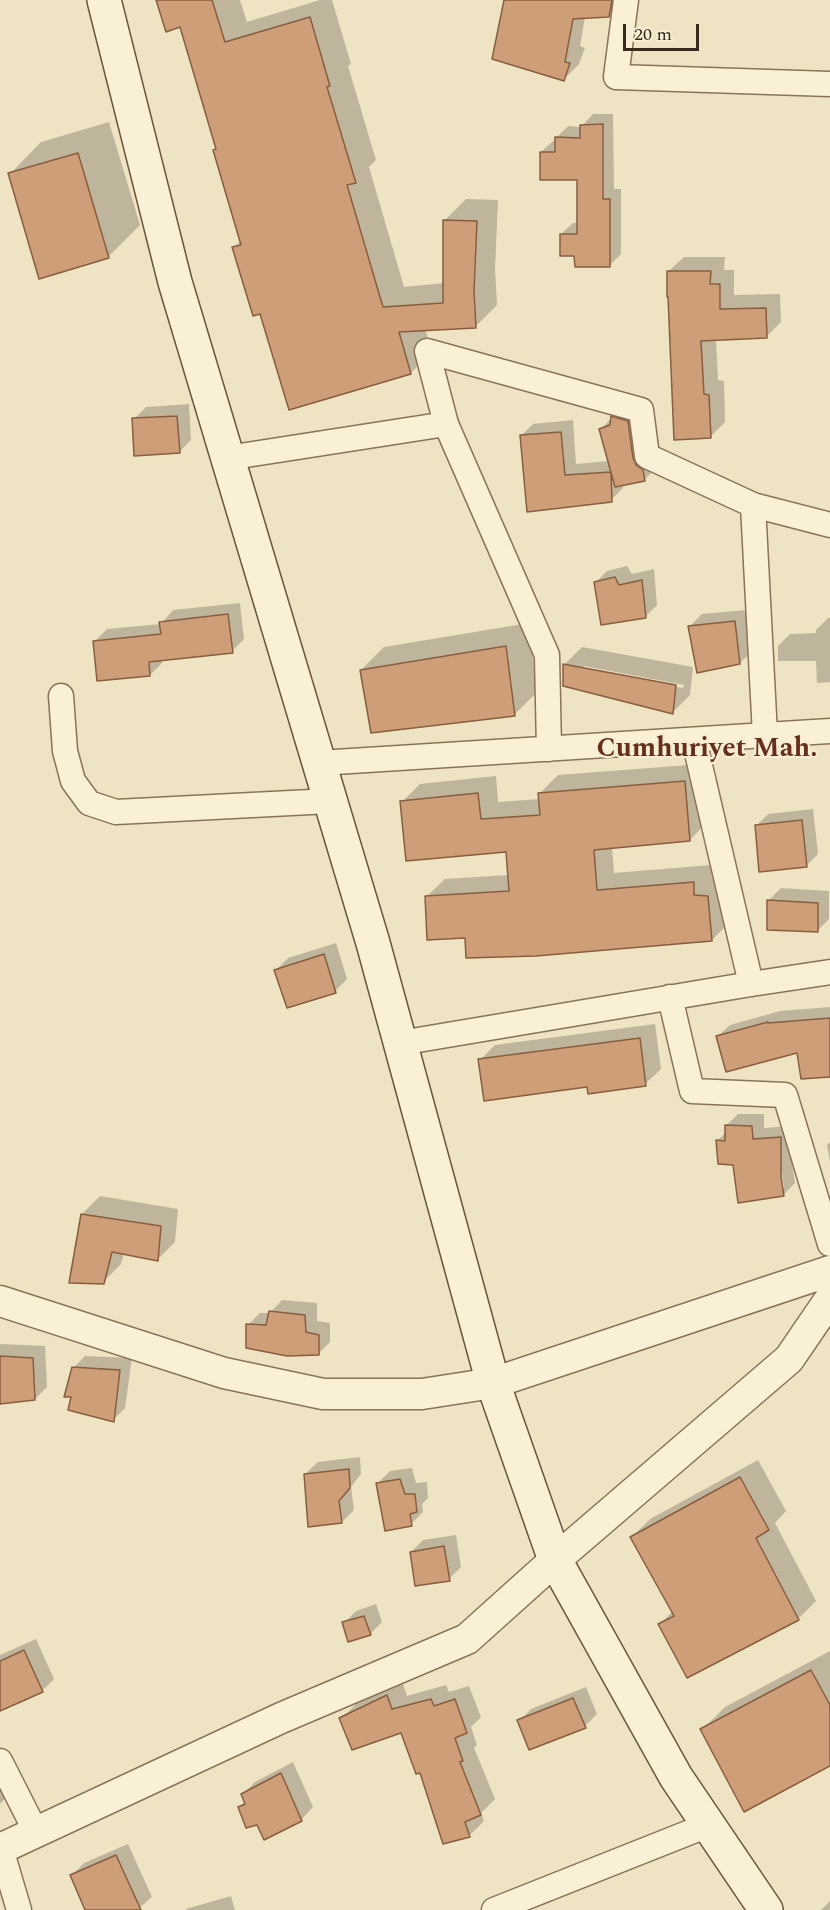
<!DOCTYPE html>
<style>
body{margin:0}
#map{position:relative;width:830px;height:1910px;overflow:hidden;background:#eee3c3;font-family:Spectral,serif}
canvas{display:block}
.scale{position:absolute;left:623px;top:24px;width:76px;height:27px;box-sizing:border-box;border:3px solid #382b1e;border-top:0;padding-left:8px;font-size:18px;line-height:21px;white-space:nowrap;color:#382b1e;-webkit-text-stroke:4px #f6edd2;paint-order:stroke}
</style>
<div id="map">
<canvas width="830" height="1910"></canvas>
<div class="scale">20 m</div>
</div>
<script>
const c = document.querySelector('canvas').getContext('2d');
c.lineJoin = 'round';
function fill(path, color) { c.fillStyle = color; c.fill(path, 'evenodd'); }
const shape = rows => new Path2D(rows.map(r => 'M' + r).join(''));
function trace(path, color, width, dash) { c.strokeStyle = color; c.lineWidth = width; c.lineCap = dash ? 'butt' : 'round'; c.setLineDash(dash || []); c.stroke(path); }
function write(font, color, halo, rows, align = 'center') {
  c.font = font + ' Spectral,serif'; c.lineWidth = 4.5; c.setLineDash([]); c.textBaseline = 'middle'; c.strokeStyle = halo; c.fillStyle = color; for (const [text, x, y, turn = 0] of rows) {
    c.save(); c.translate(x, y); c.rotate((+turn || 0) * Math.PI / 180); c.textAlign = isNaN(turn) ? turn : align; if (halo) c.strokeText(text, 0, 0); c.fillText(text, 0, 0); c.restore();
  }
}
fill(shape([
 [158,0,240,0,247,22,320,0,332,0,351,64,348,66,376,160,369,167,404,287,444,283,445,220,466,199,498,200,495,269,497,305,475,327,425,329,432,351,411,373,261,312,234,247,241,241,214,151,217,148,181,25],
 [506,0,625,0,609,16,585,17,580,46,585,48,579,64,563,80],
 [593,114,613,114,614,189,621,189,621,254,610,265,576,254,561,234,573,223,579,223,579,179,541,152,553,141,556,141,556,138,568,126,581,127],
 [109,122,140,225,108,257,10,174,41,142],
 [684,257,725,257,724,270,734,270,734,295,780,294,781,322,766,337,716,339,718,380,724,381,725,422,711,436,669,271],
 [189,404,191,440,179,452,134,419,146,407],
 [624,405,656,468,644,480,623,484,623,488,611,500,528,511,521,436,533,424,573,420,576,464,609,461,600,430],
 [627,566,632,574,654,569,657,605,645,617,595,583,607,571],
 [240,603,244,639,232,651,162,659,162,663,150,675,95,641,107,629,161,624,173,610],
 [747,610,752,651,740,663,690,626,702,614],
 [828,618,830,618,830,682,817,683,816,661,778,661,778,646,790,634,816,633,816,630],
 [529,623,537,692,514,715,361,670,384,647],
 [582,647,693,667,690,695,672,713,564,665],
 [584,666,684,685,683,688,591,671,583,668],
 [702,764,707,822,690,840,612,847,614,873,711,865,712,878,725,879,730,922,712,940,467,936,427,896,445,879,509,875,508,850,402,802,420,784,496,776,498,802,540,799,540,793,558,775],
 [813,809,818,854,806,866,756,826,768,814],
 [781,888,829,891,829,919,817,931,769,900],
 [336,943,347,979,335,991,276,970,288,958],
 [830,1007,830,1075,799,1051,717,1037,730,1025,780,1011],
 [655,1024,661,1069,645,1084,588,1085,480,1060,495,1045],
 [738,1114,764,1114,764,1128,792,1126,792,1164,795,1183,783,1195,734,1163,717,1141,726,1132,726,1126],
 [781,1169,784,1187,781,1187,778,1170],
 [830,1142,830,1162,827,1145],
 [100,1196,178,1209,175,1242,157,1260,124,1253,121,1264,103,1282,82,1214],
 [282,1300,317,1303,317,1321,330,1323,330,1342,318,1354,248,1325,260,1313,270,1313],
 [0,1344,45,1346,47,1387,35,1399,0,1402],
 [85,1356,132,1358,125,1408,113,1420,73,1395,73,1368],
 [360,1457,361,1474,351,1487,354,1510,342,1522,305,1474,318,1462],
 [758,1460,786,1511,775,1523,816,1601,798,1619,660,1624,673,1611,632,1537,650,1519],
 [412,1468,416,1483,427,1482,428,1498,422,1504,423,1512,411,1524,378,1483,390,1471],
 [456,1535,461,1567,449,1579,411,1552,423,1540],
 [376,1604,382,1622,370,1634,344,1623,356,1611],
 [36,1639,54,1679,42,1691,0,1709,0,1655],
 [830,1651,830,1764,702,1730,725,1707],
 [402,1681,407,1696,446,1685,449,1692,469,1686,481,1717,471,1727,477,1745,474,1748,495,1799,481,1813,484,1821,469,1836,421,1772,402,1731,341,1719,356,1704],
 [586,1687,597,1714,585,1726,519,1721,531,1709],
 [293,1762,313,1807,301,1820,257,1823,240,1808,246,1801,243,1794,255,1782],
 [0,1779,8,1796,0,1804],
 [128,1844,152,1897,137,1910,87,1910,72,1875,84,1863],
 [231,1896,235,1910,186,1910,186,1909],
 [830,1901,830,1910,821,1910]
]), '#0003');
const building = shape([
 [156,0,212,0,225,42,310,17,330,86,327,87,356,183,347,185,383,307,443,303,443,220,477,221,474,291,476,328,399,332,411,374,289,410,260,314,253,316,232,247,241,245,213,150,216,149,180,27,166,32,156,0],
 [504,0,612,0,609,17,573,19,565,62,570,63,564,81,492,59,504,0],
 [603,124,603,199,610,199,610,267,575,267,574,256,560,256,560,234,577,234,577,180,540,180,540,152,555,152,555,137,580,138,580,125,603,124],
 [78,153,109,258,39,279,8,173,78,153],
 [667,271,711,271,710,284,720,284,720,309,766,308,767,338,701,341,704,394,709,395,711,438,674,440,668,297,667,297,667,271],
 [177,416,180,453,134,456,132,418,177,416],
 [611,416,628,421,633,458,636,465,643,470,645,481,615,487,599,429,610,425,611,416],
 [561,432,565,475,611,472,612,502,527,512,520,435,561,432],
 [615,577,619,585,642,580,646,618,601,625,594,582,615,577],
 [228,614,233,653,149,662,150,676,97,681,93,641,161,634,159,622,228,614],
 [735,621,740,664,697,673,688,626,735,621],
 [506,646,515,716,371,733,360,670,506,646],
 [563,664,676,685,673,714,563,686,563,664],
 [685,781,690,841,594,850,597,890,694,882,694,895,708,896,712,941,536,956,466,958,465,938,427,940,425,896,509,891,506,852,406,861,400,801,478,793,481,819,540,815,538,793,685,781],
 [802,820,807,867,759,872,755,825,802,820],
 [767,900,818,903,818,932,767,930,767,900],
 [324,954,336,993,287,1008,274,970,324,954],
 [830,1018,830,1077,801,1079,797,1053,726,1072,716,1036,768,1022,768,1023,830,1018],
 [640,1038,646,1086,588,1094,587,1087,484,1101,478,1059,640,1038],
 [725,1125,752,1126,753,1139,781,1137,781,1177,784,1196,738,1203,733,1165,718,1164,716,1140,725,1141,725,1125],
 [81,1214,161,1226,158,1261,112,1252,104,1284,69,1283,81,1214],
 [269,1311,305,1315,306,1332,319,1335,319,1355,287,1356,246,1348,246,1324,266,1325,269,1311],
 [0,1356,33,1358,35,1400,0,1404,0,1356],
 [72,1367,120,1370,114,1422,68,1410,71,1397,64,1397,72,1367],
 [349,1469,350,1488,339,1501,342,1523,308,1527,304,1474,349,1469],
 [740,1477,769,1530,756,1538,799,1620,687,1678,658,1624,674,1616,630,1537,740,1477],
 [400,1479,405,1494,415,1494,417,1512,410,1514,412,1526,385,1531,376,1483,400,1479],
 [444,1546,450,1581,415,1586,410,1552,444,1546],
 [364,1616,371,1635,348,1642,342,1622,364,1616],
 [24,1650,43,1692,0,1711,0,1661,24,1650],
 [811,1670,830,1705,830,1766,744,1812,700,1729,811,1670],
 [387,1695,392,1709,431,1699,434,1706,455,1699,467,1733,455,1738,463,1761,460,1762,481,1815,465,1822,470,1837,443,1844,420,1773,416,1774,401,1733,352,1750,339,1718,387,1695],
 [573,1698,586,1728,529,1750,517,1720,573,1698],
 [281,1773,302,1821,264,1840,257,1825,246,1828,238,1807,245,1804,241,1794,281,1773],
 [116,1855,141,1910,85,1910,70,1875,116,1855]
]);
fill(building, '#cd9e78');
trace(building, '#885e3f', 1.5);
const minor = shape([
 [626,0,616,77,830,84],
 [227,458,446,424],
 [753,505,830,525],
 [61,696,65,751,73,781,89,803,116,812,330,801],
 [694,740,751,984],
 [549,749,547,655,446,424,427,351,641,410,647,456,753,505,765,735],
 [319,763,830,731],
 [670,997,692,1091,785,1095,830,1244],
 [400,1043,751,984,830,972],
 [0,1761,36,1832],
 [1,1849,19,1910],
 [494,1910,708,1825]
]);
const tertiary = shape([
 [0,1301,224,1373,323,1394,422,1394,493,1383,830,1271],
 [0,1849,281,1718,467,1639,555,1560,789,1359,830,1299]
]);
const secondary = shape([
 [104,0,175,282,373,943,493,1383,555,1560,676,1777,766,1910]
]);
trace(minor, '#897459', 27);
trace(tertiary, '#897459', 33);
trace(secondary, '#6a553d', 36);
trace(minor, '#f9f0d6', 24);
trace(tertiary, '#f9f0d6', 30);
trace(secondary, '#f9f0d6', 33);
write('bold 27px', '#652e1d', '#f6edd2', [
 ["Cumhuriyet Mah.",707,751]
]);
</script>
